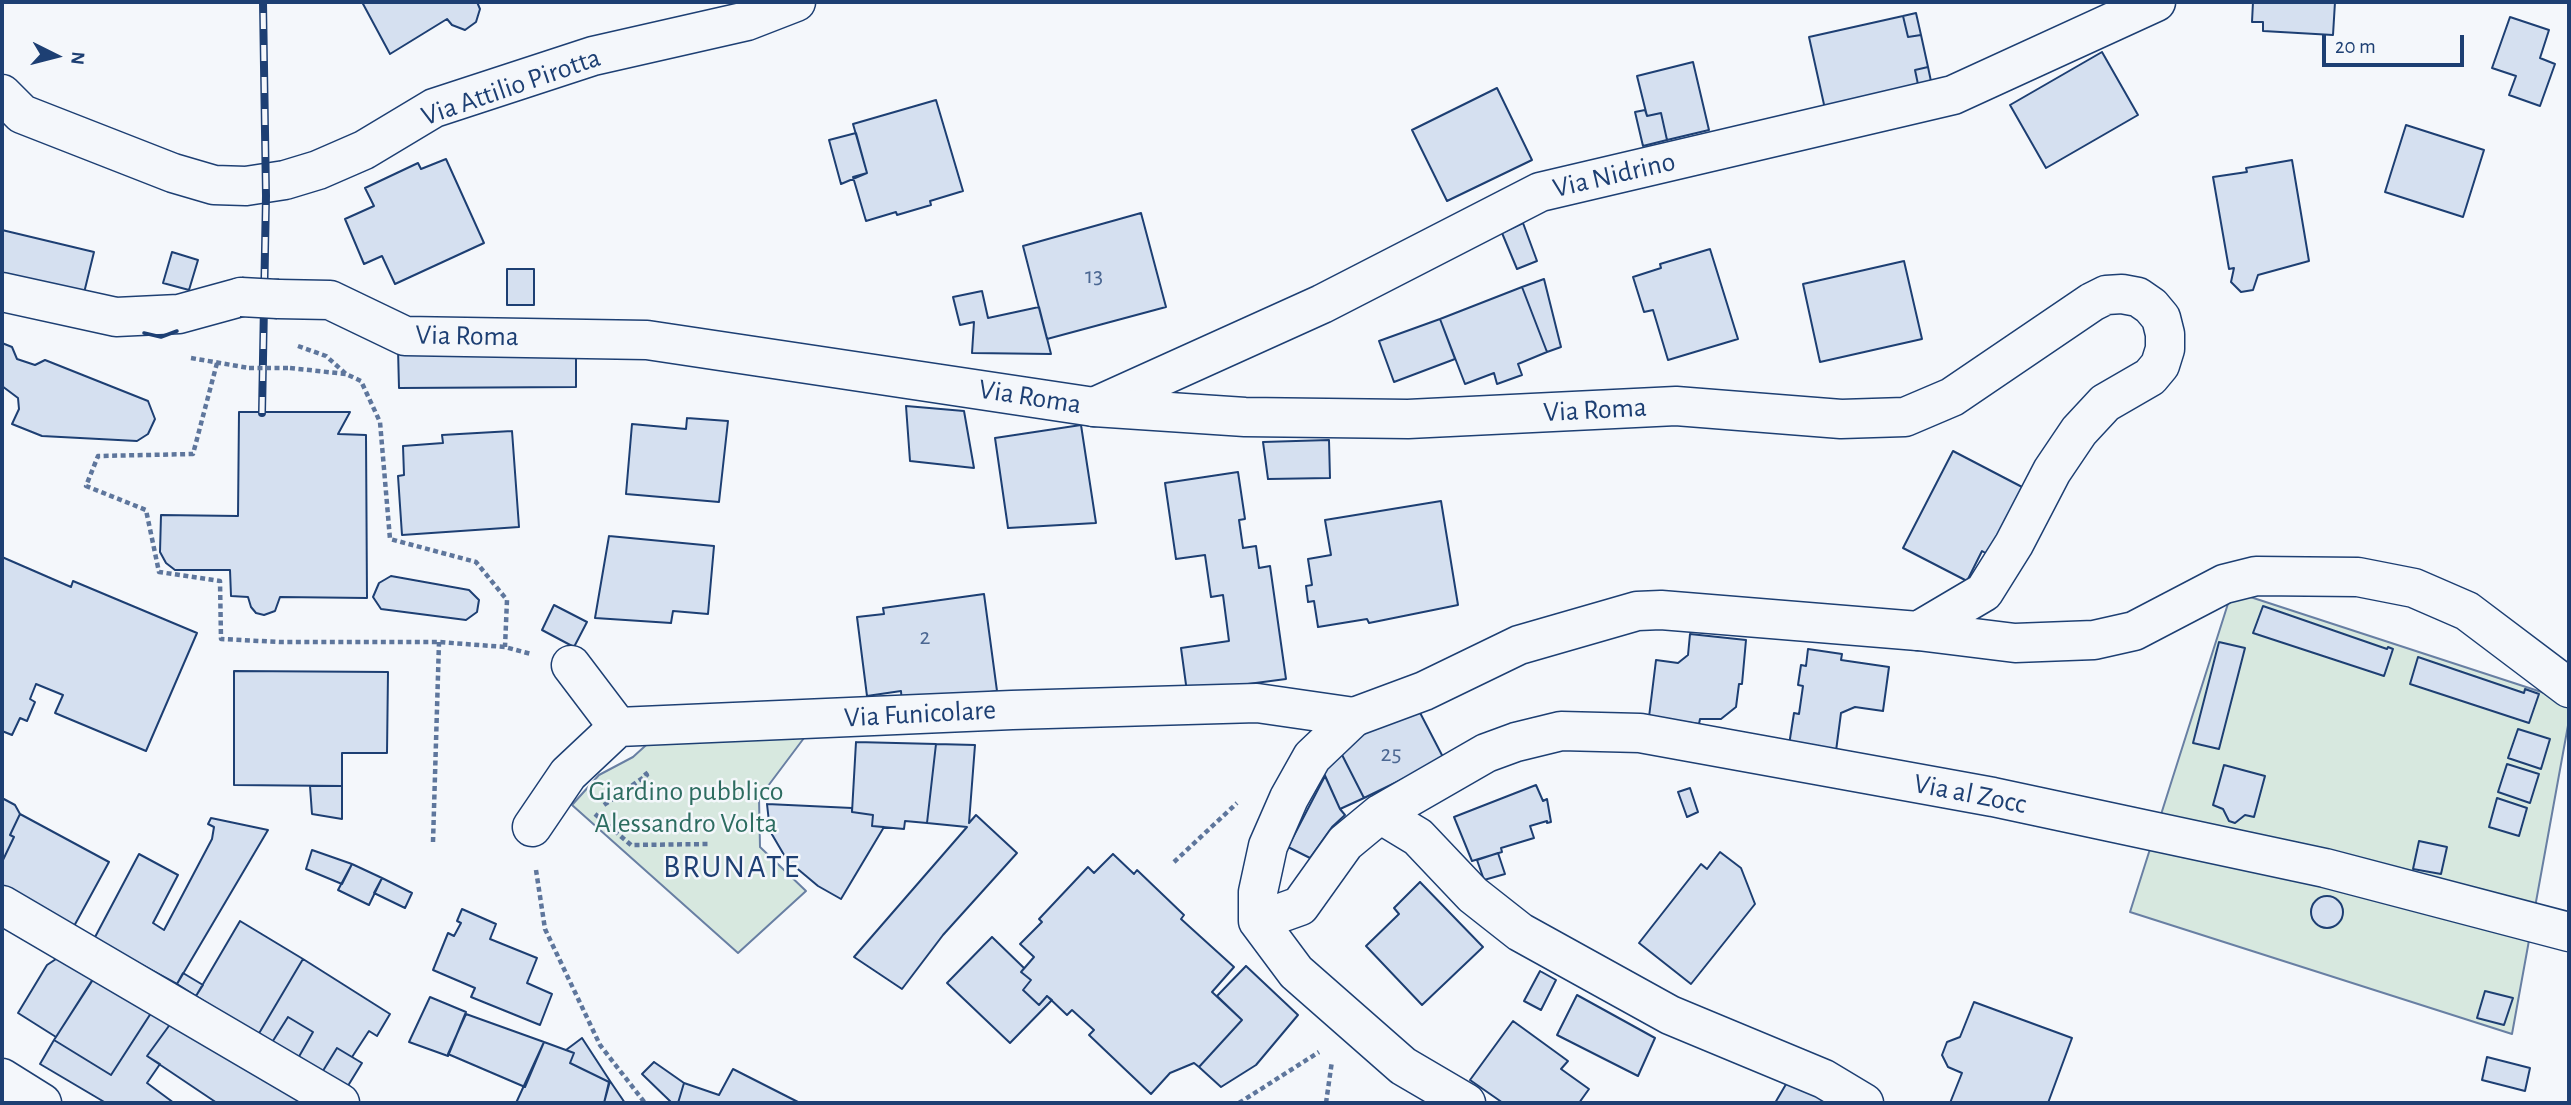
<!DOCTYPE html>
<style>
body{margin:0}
#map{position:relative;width:2571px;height:1105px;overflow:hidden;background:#f4f7fb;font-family:"Alegreya Sans",sans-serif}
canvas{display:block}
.frame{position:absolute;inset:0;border:4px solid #1d3f73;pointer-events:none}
.north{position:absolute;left:21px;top:21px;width:70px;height:70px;-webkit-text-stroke:5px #f4f7fb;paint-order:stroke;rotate:96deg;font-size:19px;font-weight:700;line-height:28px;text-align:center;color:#1d3f73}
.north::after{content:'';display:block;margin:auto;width:24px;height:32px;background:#1d3f73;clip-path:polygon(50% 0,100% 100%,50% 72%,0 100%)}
.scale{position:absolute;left:2322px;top:35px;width:142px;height:32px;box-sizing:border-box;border:4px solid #1d3f73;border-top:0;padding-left:9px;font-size:21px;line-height:24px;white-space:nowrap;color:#1d3f73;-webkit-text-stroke:5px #f4f7fb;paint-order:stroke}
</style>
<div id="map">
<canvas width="2571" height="1105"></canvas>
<div class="frame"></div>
<div class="north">N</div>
<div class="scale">20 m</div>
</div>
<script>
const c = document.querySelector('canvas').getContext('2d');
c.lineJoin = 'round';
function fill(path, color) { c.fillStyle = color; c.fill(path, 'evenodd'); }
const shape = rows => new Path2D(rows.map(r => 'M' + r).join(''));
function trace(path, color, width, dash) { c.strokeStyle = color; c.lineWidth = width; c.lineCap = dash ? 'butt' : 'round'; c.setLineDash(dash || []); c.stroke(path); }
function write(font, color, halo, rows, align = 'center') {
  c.font = font + ' "Alegreya Sans",sans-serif'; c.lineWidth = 5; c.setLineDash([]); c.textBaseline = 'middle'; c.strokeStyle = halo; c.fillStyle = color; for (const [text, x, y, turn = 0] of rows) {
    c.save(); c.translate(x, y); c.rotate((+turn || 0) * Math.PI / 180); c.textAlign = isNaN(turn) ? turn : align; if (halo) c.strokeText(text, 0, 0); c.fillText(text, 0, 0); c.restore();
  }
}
const green = shape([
 [2232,591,2569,701,2569,720,2512,1034,2130,912,2232,591],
 [813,726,759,798,760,847,806,891,738,953,572,805,599,775,633,757,655,737,813,726]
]);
fill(green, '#d7e8df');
trace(green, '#687fa3', 2);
const building = shape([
 [362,2,477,2,480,9,476,22,465,30,452,25,447,19,390,54,362,2],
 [2253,2,2335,2,2333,35,2263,31,2263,22,2252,22,2253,2],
 [1916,13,1921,35,1908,37,1903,16,1916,13],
 [1903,16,1908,37,1921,35,1928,67,1915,70,1919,89,1825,109,1809,37,1903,16],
 [2510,17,2549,30,2540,58,2555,64,2540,106,2509,95,2516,76,2492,68,2510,17],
 [2102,52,2138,115,2046,168,2010,105,2102,52],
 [1693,62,1709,130,1667,140,1661,113,1647,116,1637,76,1693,62],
 [1928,67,1932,86,1919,89,1915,70,1928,67],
 [1497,88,1532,160,1447,201,1412,130,1497,88],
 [936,100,963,191,930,201,931,205,897,215,896,212,866,221,853,177,867,173,853,124,936,100],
 [1645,110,1647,116,1661,113,1667,140,1643,146,1635,112,1645,110],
 [2406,125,2484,150,2463,217,2385,192,2406,125],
 [856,133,867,173,841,184,829,140,856,133],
 [446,159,484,243,395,284,382,256,364,264,345,219,374,206,365,188,418,163,421,169,446,159],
 [2292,160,2309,261,2258,275,2253,290,2241,292,2231,282,2234,268,2229,269,2213,177,2247,172,2246,168,2292,160],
 [1141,213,1166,307,1047,339,1023,246,1141,213],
 [1523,223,1537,261,1517,269,1502,233,1523,223],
 [2,230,94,252,83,297,2,278,2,230],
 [1710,249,1738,339,1668,360,1653,310,1644,312,1633,277,1661,268,1660,264,1710,249],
 [172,252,198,260,189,290,163,283,172,252],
 [1904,261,1922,339,1820,362,1803,284,1904,261],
 [507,269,534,269,534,305,507,305,507,269],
 [1544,279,1561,347,1547,352,1522,287,1544,279],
 [1522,287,1547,352,1518,364,1522,375,1497,384,1494,373,1465,384,1440,319,1522,287],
 [982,291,988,318,1039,307,1051,354,972,353,974,322,960,325,953,297,982,291],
 [1440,319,1455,359,1394,382,1379,341,1440,319],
 [2,343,12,347,17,359,35,365,45,360,148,401,155,419,148,434,137,441,42,436,12,424,19,409,18,398,2,386,2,343],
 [576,348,576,387,399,388,398,349,576,348],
 [906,406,964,411,974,468,910,461,906,406],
 [239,412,350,412,338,434,366,435,367,598,280,597,275,611,264,615,256,613,251,607,248,597,231,596,230,570,175,570,166,563,160,552,161,515,238,516,239,412],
 [687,418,728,421,719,502,626,494,632,424,686,429,687,418],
 [1081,425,1096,523,1008,528,995,438,1081,425],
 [512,431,519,527,402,535,398,476,404,475,403,446,443,443,442,435,512,431],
 [1329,440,1330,478,1268,479,1263,442,1329,440],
 [1953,451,2024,488,1989,555,1982,551,1967,581,1903,548,1953,451],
 [1238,472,1245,519,1239,520,1243,548,1256,546,1259,568,1270,566,1286,679,1187,692,1181,648,1229,641,1223,595,1211,597,1205,555,1176,559,1165,483,1238,472],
 [1441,501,1458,605,1369,623,1367,619,1318,627,1314,601,1308,602,1306,586,1312,585,1308,559,1331,555,1325,520,1441,501],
 [609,536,714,546,708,614,673,611,671,623,595,618,609,536],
 [2,557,71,587,73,581,197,633,146,751,55,713,63,695,36,684,30,699,35,702,27,721,20,718,12,735,2,731,2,557],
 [391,576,469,590,479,600,477,612,466,620,381,609,373,597,379,583,391,576],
 [984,594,997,691,902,704,901,691,867,696,857,617,884,614,883,608,984,594],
 [554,605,587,622,574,647,542,630,554,605],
 [2263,606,2387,649,2388,647,2393,649,2384,676,2253,633,2263,606],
 [1690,634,1746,640,1742,684,1739,684,1736,707,1721,719,1700,719,1699,724,1649,717,1656,660,1678,663,1688,655,1690,634],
 [2219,642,2245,648,2219,749,2193,743,2219,642],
 [1808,649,1842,654,1841,660,1889,667,1883,711,1855,707,1841,713,1836,751,1789,745,1794,713,1799,714,1803,686,1798,685,1801,665,1806,666,1808,649],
 [2418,657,2524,693,2525,689,2539,694,2529,723,2410,684,2418,657],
 [234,671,388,672,387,753,342,753,342,786,234,785,234,671],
 [1416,705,1444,759,1364,798,1336,743,1416,705],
 [2518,729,2550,739,2541,769,2508,758,2518,729],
 [856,742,936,744,927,823,905,821,904,829,872,826,873,815,852,812,856,742],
 [936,744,975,745,969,823,976,815,1017,853,943,935,902,989,854,957,967,827,927,823,936,744],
 [1339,749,1364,798,1340,809,1318,760,1339,749],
 [2507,764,2539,774,2530,803,2498,792,2507,764],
 [2224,765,2265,776,2254,817,2245,815,2235,823,2229,821,2223,809,2213,805,2224,765],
 [1325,776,1340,809,1345,815,1332,827,1310,858,1288,847,1325,776],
 [1536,785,1543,801,1547,799,1551,822,1547,823,1547,821,1530,826,1534,838,1501,848,1502,852,1472,861,1454,817,1536,785],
 [310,786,342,786,342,819,312,814,310,786],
 [1690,788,1698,812,1687,817,1678,792,1690,788],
 [2,798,15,805,20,814,10,835,14,837,2,862,2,798],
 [2497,798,2527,808,2519,836,2489,827,2497,798],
 [767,804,852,808,852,812,873,815,872,826,884,827,841,899,818,886,787,860,770,831,767,804],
 [20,814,109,862,73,928,2,890,2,862,14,837,10,835,20,814],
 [211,818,268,830,177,984,94,939,139,854,178,875,153,923,164,930,212,839,214,827,208,824,211,818],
 [2419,841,2447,847,2441,874,2413,869,2419,841],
 [312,850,352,864,342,884,306,869,312,850],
 [1720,852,1741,868,1755,904,1691,984,1639,943,1701,864,1707,869,1720,852],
 [1498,853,1505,874,1484,880,1477,860,1498,853],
 [1113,854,1134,874,1137,870,1184,915,1181,919,1234,967,1212,992,1242,1020,1199,1067,1194,1063,1170,1073,1151,1094,1089,1035,1094,1030,1072,1010,1067,1015,1047,996,1039,1005,1023,990,1031,980,1021,972,1034,957,1020,944,1042,922,1039,919,1088,867,1094,873,1113,854],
 [352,864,382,878,369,905,338,890,352,864],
 [382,878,412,893,405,908,374,893,382,878],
 [1420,882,1483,947,1422,1005,1366,946,1399,914,1394,908,1420,882],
 '2311 912a16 16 0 1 1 32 0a16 16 0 1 1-32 0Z',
 [462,909,496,924,490,939,537,958,527,983,552,994,540,1025,471,997,475,988,433,970,448,933,454,936,461,923,457,921,462,909],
 [240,921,303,959,258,1035,196,996,240,921],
 [992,937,1024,968,1021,972,1031,980,1023,990,1039,1005,1047,996,1052,1000,1010,1043,947,983,992,937],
 [59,957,93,979,56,1037,18,1013,47,965,59,957],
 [303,959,390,1014,377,1036,369,1031,352,1057,337,1048,321,1074,297,1060,313,1032,288,1017,271,1044,258,1035,303,959],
 [1246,966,1298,1015,1256,1065,1221,1087,1199,1067,1242,1020,1217,996,1246,966],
 [1540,971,1556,980,1541,1010,1524,1001,1540,971],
 [183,973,203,985,196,996,177,984,183,973],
 [96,975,153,1010,111,1075,54,1040,96,975],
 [2485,991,2513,998,2504,1025,2477,1018,2485,991],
 [1577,995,1655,1038,1638,1076,1557,1035,1577,995],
 [430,997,466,1012,448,1056,409,1042,430,997],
 [1974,1002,2072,1038,2048,1103,1950,1103,1962,1073,1948,1067,1942,1055,1947,1042,1960,1037,1974,1002],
 [155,1007,174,1019,147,1056,160,1064,147,1083,174,1103,106,1103,40,1064,54,1040,111,1075,155,1007],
 [466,1014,544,1042,525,1087,448,1054,466,1014],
 [288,1017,313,1032,297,1060,271,1044,288,1017],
 [174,1019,306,1103,217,1103,147,1056,174,1019],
 [1513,1021,1568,1061,1561,1069,1589,1089,1579,1103,1503,1103,1470,1080,1513,1021],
 [582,1038,610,1081,609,1082,570,1063,574,1053,566,1050,582,1038],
 [544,1042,574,1053,570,1063,609,1082,604,1103,516,1103,544,1042],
 [337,1048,362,1063,346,1089,321,1074,337,1048],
 [2487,1057,2530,1068,2525,1091,2482,1080,2487,1057],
 [654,1062,684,1083,678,1103,672,1103,642,1074,654,1062],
 [733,1069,798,1102,797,1103,678,1103,684,1083,719,1095,733,1069],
 [1792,1074,1843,1103,1775,1103,1792,1074],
 [610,1081,625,1103,604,1103,610,1081]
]);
fill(building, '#d5e0f0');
trace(building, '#1d3f73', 2);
const street = shape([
 [2,94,22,114,173,173,214,185,246,186,285,180,318,170,364,150,434,108,593,56,747,21,796,2],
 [1094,407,1322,304,1540,192,1953,95,2156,2],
 [1918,631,2015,643,2094,640,2134,631,2224,584,2256,576,2358,577,2414,588,2467,611,2569,688],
 [571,665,618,727],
 [1354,717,1312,757,1289,798,1268,846,1258,892,1258,921,1296,972,1403,1066,1466,1103],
 [1380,814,1486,753,1516,742,1561,731,1640,733,1993,797,2325,868,2569,932],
 [532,827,568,774,618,727,1012,710,1257,703,1354,717],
 [2,905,340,1103],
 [1258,921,1300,906,1345,843,1380,814,1418,837,1473,895,1520,932,1670,1015,1824,1079,1864,1103]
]);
const secondary = shape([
 [2,292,116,317,179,314,241,297],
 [278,299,330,300,405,336,647,340,1094,407,1245,417,1408,419,1676,406,1841,419,1905,417,1952,397,2092,302,2106,295,2122,294,2138,297,2151,306,2161,318,2165,334,2165,349,2160,365,2150,377,2105,403,2079,431,2052,471,2014,544,1984,592,1918,631,1661,610,1637,611,1519,645,1424,691,1354,717],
 [2,1078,42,1103]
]);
trace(street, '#1d3f73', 41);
trace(secondary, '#1d3f73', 41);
trace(shape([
 [298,346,326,356,346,374,361,381,380,422,390,539,476,562,507,600,505,647],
 [191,358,249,368],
 [217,363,193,454,98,456,86,486,146,510,159,572,220,581,221,639,279,642,439,642,505,647,531,654],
 [290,368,346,374],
 [604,805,647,775,643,770],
 [595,814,631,845,710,844],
 [433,842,439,642],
 [1174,862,1237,803],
 [536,870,545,929,600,1045,645,1103],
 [1239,1103,1319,1052],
 [1326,1103,1332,1061]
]), '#5e769c', 4.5, [5, 3.5]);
trace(street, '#f4f7fb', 38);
trace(secondary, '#f4f7fb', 38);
const rail = shape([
 [262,413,266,196,263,2]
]);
trace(rail, '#1d3f73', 8);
trace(rail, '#f4f7fb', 5, [16]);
const secondaryBridge = shape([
 [241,297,278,299]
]);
trace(secondaryBridge, '#1d3f73', 41, []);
trace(shape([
 [249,368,290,368]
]), '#5e769c', 4.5, [5, 3.5]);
trace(secondaryBridge, '#f4f7fb', 38);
trace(shape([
 [144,333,161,337,177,331]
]), '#1d3f73', 3.5);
write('24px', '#4b6792', null, [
 ["13",1094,276],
 ["2",925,637],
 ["25",1391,754]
]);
write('28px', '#1d3f73', '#f4f7fb', [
 ["Via Attilio Pirotta",511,87,-19],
 ["Via Nidrino",1614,175,-13],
 ["Via Roma",467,336,1],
 ["Via Roma",1030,397,9],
 ["Via Roma",1595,410,-3],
 ["Via Funicolare",920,714,-3],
 ["Via al Zocc",1970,794,11]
]);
write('28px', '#2c6c60', '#f4f7fb', [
 ["Giardino pubblico",686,792],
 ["Alessandro Volta",686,824]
]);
c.letterSpacing = '2px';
write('32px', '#1d3f73', '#f4f7fb', [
 ["BRUNATE",732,867]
]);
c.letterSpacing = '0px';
</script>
